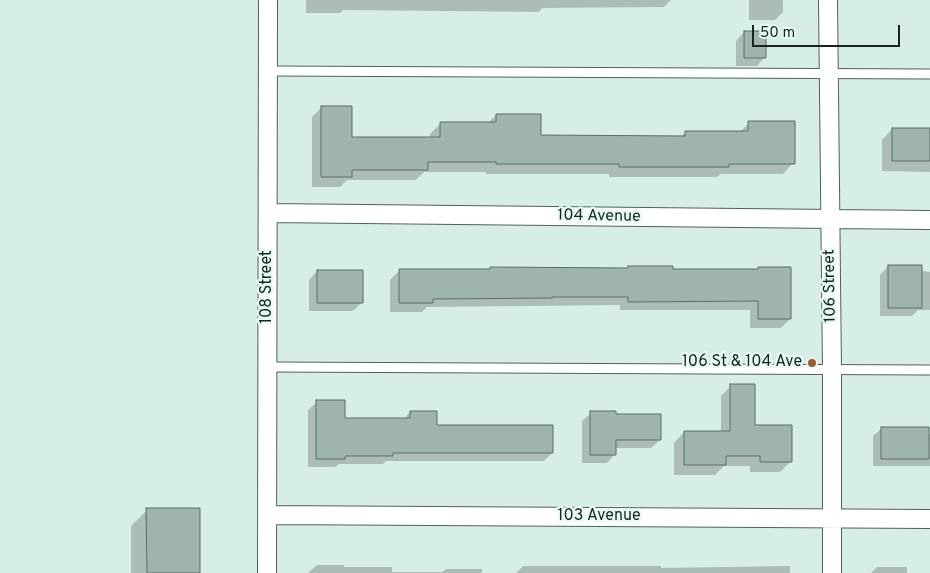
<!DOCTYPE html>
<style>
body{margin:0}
#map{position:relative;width:930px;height:573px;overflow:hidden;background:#d7ede7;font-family:Overpass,sans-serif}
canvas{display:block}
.scale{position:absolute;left:752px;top:25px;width:148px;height:22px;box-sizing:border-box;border:2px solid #1a2220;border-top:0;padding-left:6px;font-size:15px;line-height:18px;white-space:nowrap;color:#1a2220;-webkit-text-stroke:4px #e4faf4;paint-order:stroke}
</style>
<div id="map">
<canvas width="930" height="573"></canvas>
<div class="scale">50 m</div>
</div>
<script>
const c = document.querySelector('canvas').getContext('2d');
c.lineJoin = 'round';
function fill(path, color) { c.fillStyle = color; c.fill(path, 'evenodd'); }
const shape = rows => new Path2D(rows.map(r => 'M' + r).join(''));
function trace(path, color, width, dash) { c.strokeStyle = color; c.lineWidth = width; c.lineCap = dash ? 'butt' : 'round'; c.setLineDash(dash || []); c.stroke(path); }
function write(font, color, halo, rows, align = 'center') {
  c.font = font + ' Overpass,sans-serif'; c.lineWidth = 4.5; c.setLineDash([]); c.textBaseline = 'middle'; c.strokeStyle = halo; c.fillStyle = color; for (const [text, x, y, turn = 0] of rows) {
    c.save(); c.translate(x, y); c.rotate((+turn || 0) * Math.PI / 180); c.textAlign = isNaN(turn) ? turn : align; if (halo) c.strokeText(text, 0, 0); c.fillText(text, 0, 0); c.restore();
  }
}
fill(shape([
 [306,0,671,0,664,7,542,8,539,12,343,10,340,13,306,13],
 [749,0,783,0,783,12,775,20,749,20],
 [744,32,765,57,757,66,736,66,736,41],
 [322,107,351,138,430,138,430,134,441,123,488,123,496,115,540,136,680,137,686,132,740,132,749,123,793,163,783,174,721,174,717,177,609,177,609,174,486,174,486,172,424,172,416,180,347,180,340,187,312,187,312,117],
 [892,129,930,129,930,172,882,171,882,140],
 [888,266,930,272,930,310,918,310,912,316,880,316,880,275],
 [629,267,672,270,757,270,759,268,790,319,781,328,750,328,750,310,620,310,620,305,427,307,422,312,390,312,390,280,399,271,627,269],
 [317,271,362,302,353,311,309,311,309,280],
 [731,386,754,426,790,462,780,472,750,472,750,466,724,466,715,475,674,475,674,443,684,432,721,432,721,396],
 [317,402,343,420,403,420,410,412,436,426,552,453,544,461,386,461,383,464,339,464,335,467,308,467,308,410],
 [591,413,615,415,660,440,651,448,615,448,615,454,607,463,582,463,582,421],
 [882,428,930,434,930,470,930,466,873,466,873,436],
 [147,510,199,573,131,573,131,526],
 [317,565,344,565,344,567,392,567,392,572,442,572,446,569,482,569,482,573,308,573],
 [523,566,661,566,661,568,790,566,790,573,516,573],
 [877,567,907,567,907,573,871,573]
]), '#0003');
const building = shape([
 [744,31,766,31,766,58,744,58,744,31],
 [321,106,352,106,352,137,440,137,440,122,496,122,496,114,541,114,541,135,685,136,685,131,748,131,748,121,795,121,795,164,729,164,729,167,619,167,619,164,496,164,496,162,428,162,428,170,352,170,352,177,321,177,321,106],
 [892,128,930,128,930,161,892,161,892,128],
 [888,265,922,265,922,308,888,308,888,265],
 [628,266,673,266,673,269,758,269,758,267,791,267,791,319,758,319,758,301,628,302,628,297,552,297,552,298,433,299,433,303,399,303,399,269,490,269,490,267,628,268,628,266],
 [317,270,363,270,363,303,317,303,317,270],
 [730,384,755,384,755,425,792,425,792,462,760,462,760,456,726,456,726,465,684,465,684,431,730,431,730,384],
 [316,400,345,400,345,418,410,418,410,411,437,411,437,425,553,425,553,453,393,453,393,456,345,456,345,459,316,459,316,400],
 [590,411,616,411,616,414,661,414,661,440,616,440,616,455,590,455,590,411],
 [881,427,929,427,929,459,881,459,881,427],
 [146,508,200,508,200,573,147,573,146,508]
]);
fill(building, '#a0b4af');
trace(building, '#5a6d69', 1);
const service = shape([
 [269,71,930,74],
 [268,367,930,370]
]);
const minor = shape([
 [828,0,832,370,832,573],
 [268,213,930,220],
 [268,515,930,519],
 [267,573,268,0]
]);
trace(service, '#4f625d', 11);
trace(minor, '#4f625d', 20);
trace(service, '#fff', 9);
trace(minor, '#fff', 18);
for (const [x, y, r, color] of [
 [812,363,5,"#9d5a29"]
]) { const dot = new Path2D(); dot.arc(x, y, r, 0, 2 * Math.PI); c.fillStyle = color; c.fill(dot); trace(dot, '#e4faf4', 2); }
write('16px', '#1a2220', '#e4faf4', [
 ["104 Avenue",599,217,1],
 ["106 Street",831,286,-91],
 ["108 Street",268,287,-90],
 ["103 Avenue",599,517]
]);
write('16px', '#1a2220', '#e4faf4', [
 ["106 St & 104 Ave",802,363]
], 'right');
</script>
